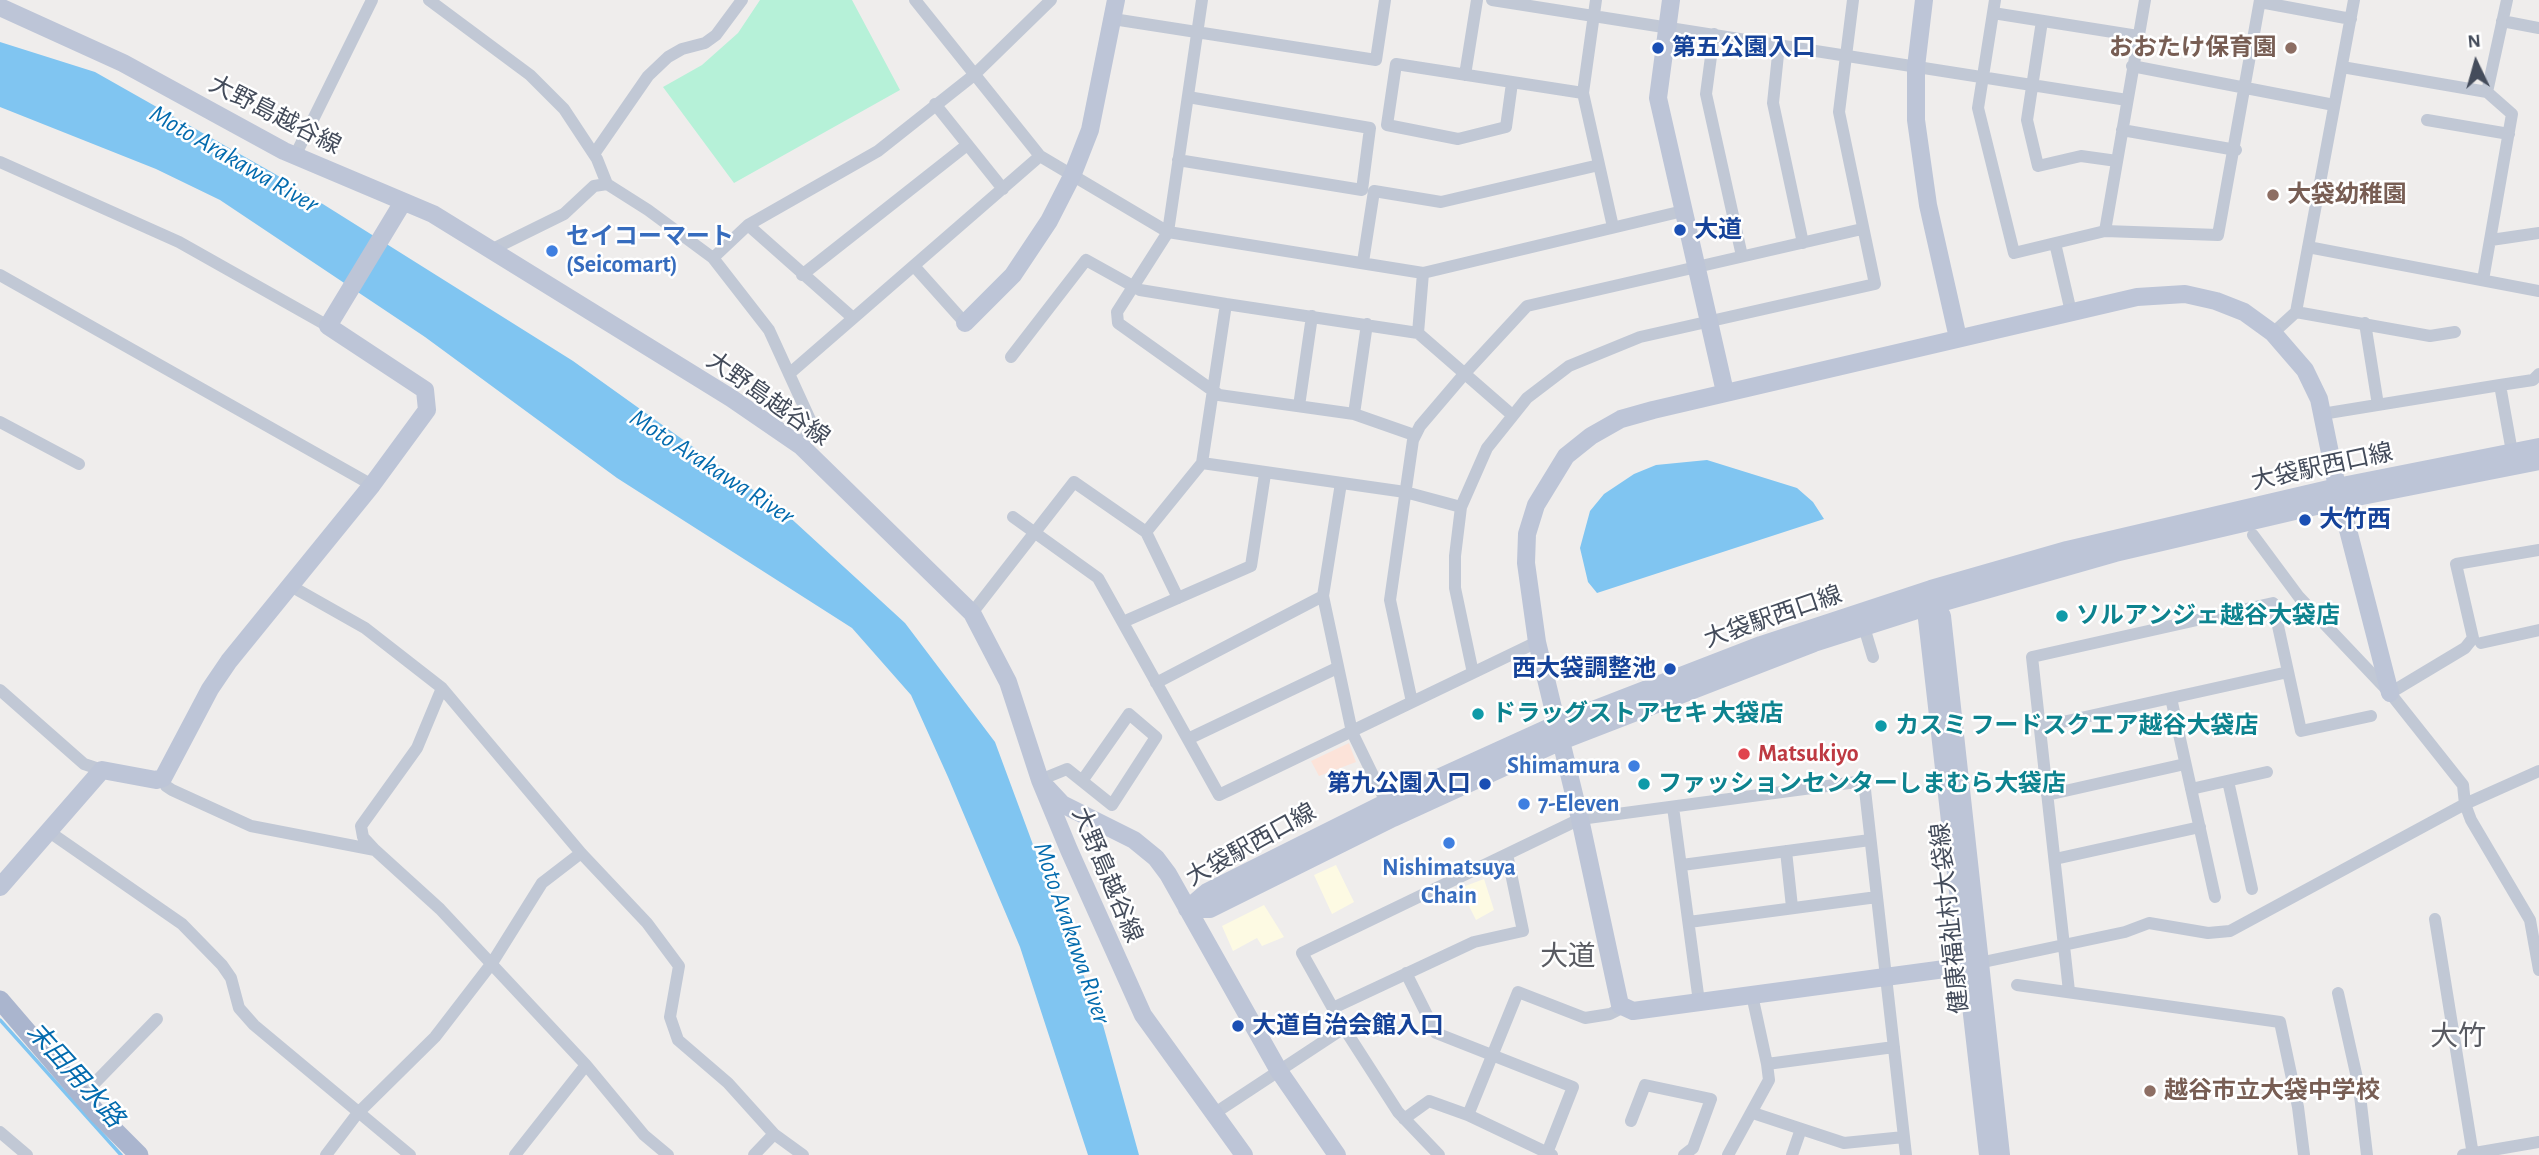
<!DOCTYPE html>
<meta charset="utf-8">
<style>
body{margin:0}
#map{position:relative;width:2539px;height:1155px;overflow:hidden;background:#efedec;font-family:"Alegreya Sans",sans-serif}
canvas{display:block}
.north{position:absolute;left:2441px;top:28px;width:70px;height:70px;-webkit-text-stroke:5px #fff;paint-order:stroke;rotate:355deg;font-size:19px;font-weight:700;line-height:28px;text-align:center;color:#444c5b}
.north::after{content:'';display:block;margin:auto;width:24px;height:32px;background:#444c5b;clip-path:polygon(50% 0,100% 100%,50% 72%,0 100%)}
</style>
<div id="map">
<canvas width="2539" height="1155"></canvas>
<div class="north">N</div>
</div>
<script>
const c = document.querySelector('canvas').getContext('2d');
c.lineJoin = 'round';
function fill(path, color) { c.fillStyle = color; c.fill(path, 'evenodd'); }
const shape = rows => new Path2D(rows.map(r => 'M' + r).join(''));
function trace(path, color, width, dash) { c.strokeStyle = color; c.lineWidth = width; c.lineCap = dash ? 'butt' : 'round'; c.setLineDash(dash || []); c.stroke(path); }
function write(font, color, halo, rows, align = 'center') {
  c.font = font + ' "Alegreya Sans","Noto Sans JP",sans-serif'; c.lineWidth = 5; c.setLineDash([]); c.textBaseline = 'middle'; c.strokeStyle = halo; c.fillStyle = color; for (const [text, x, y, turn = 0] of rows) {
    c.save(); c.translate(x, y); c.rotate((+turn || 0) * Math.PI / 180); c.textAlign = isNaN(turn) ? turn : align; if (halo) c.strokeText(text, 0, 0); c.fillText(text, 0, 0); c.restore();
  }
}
fill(shape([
 [1336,865,1354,902,1332,914,1314,875],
 [1484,879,1494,910,1476,920,1460,888],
 [1264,905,1284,937,1262,946,1257,938,1233,951,1222,926]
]), '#fdfae3');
fill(shape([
 [1349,743,1356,762,1319,776,1311,761]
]), '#fce3d9');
fill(shape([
 [760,0,852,0,900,90,734,183,663,87,702,65,738,33]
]), '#b6f1d8');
fill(shape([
 [0,42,95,72,275,174,573,361,784,512,905,623,995,742,1072,950,1098,1007,1139,1155,1088,1155,1020,947,948,777,911,695,852,628,617,478,425,337,220,200,156,169,0,107],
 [1707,460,1797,488,1813,502,1824,519,1597,593,1588,582,1580,548,1590,511,1604,494,1634,474,1656,465]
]), '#80c5f1');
trace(shape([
 [0,1020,121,1155]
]), '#80c5f1', 3.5);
trace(shape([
 [429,0,530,75,564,109,597,159,607,184],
 [915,0,1040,156,1168,232,1423,273,1683,211],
 [1202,0,1168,232,1117,312,1118,323,1219,395,1354,414,1414,435],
 [1492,0,2127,100],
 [1596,0,1583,93,1613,227],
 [1995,0,1978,108,2014,253,2105,231,2218,235,2260,0],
 [2260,2,2351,19],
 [1993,13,2138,36],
 [1113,19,1376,60,1385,0],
 [2042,21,2027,120,2038,166,2081,156,2117,161],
 [2502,21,2539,28],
 [1714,34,1706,94,1742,256],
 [1779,45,1773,103,1803,243],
 [2132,66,2334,105],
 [2342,67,2487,92,2512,114,2483,280],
 [1465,75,1477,0],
 [1512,83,1506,127,1458,139,1387,125,1396,64,1583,93],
 [2487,92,2507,0],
 [935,104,1003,189],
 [2427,120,2509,134],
 [2122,130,2236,150],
 [594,154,648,76,668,57,682,49,705,43,716,35,742,0],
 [295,156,372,0],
 [1178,160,1362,190,1370,128,1188,97],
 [0,162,179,242,328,326],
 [748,225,853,318],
 [2105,231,2145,0],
 [2491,240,2539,233],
 [2055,243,2071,312],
 [2308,247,2539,291],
 [493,249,564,214,594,186,607,184,648,210,713,258,769,330,812,424,801,446],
 [713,258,748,225,878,151,974,75,1051,0],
 [1363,262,1374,191,1441,202,1599,165],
 [914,266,965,323],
 [0,275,372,485],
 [802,275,967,145],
 [2296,312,2430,336,2455,332],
 [2365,323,2378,405],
 [1418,333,1423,273],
 [2273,333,2296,312,2354,0],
 [1011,357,1086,260,1140,290,1226,304],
 [789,374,1040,156],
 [2500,385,2533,380,2539,374],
 [1299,406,1312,316],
 [1354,414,1367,324],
 [2322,414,2500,385,2512,452],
 [0,422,79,464],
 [1341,483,1323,596,1352,732,1386,802],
 [1461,507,1405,492,1202,463,1226,304,1418,333,1511,414],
 [1013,517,1098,578,1219,795,1537,642],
 [1146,532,1202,463],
 [2253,535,2299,597,2390,693,2463,785,2465,804,2471,820,2530,920,2539,970],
 [289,585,365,628,442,688,581,853,647,923,679,966,670,1017,678,1040,728,1083,774,1134,803,1155],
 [972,613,1074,482,1146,532,1178,598],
 [1123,622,1251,566,1265,474],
 [1864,627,1873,657],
 [2481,643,2539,630],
 [1473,673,1455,588,1455,556,1461,507,1487,448,1527,398,1569,366,1640,337,1875,284,1839,112,1853,0],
 [1156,683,1323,596],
 [0,690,84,764,102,770],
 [2390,693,2465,648,2473,638,2456,564,2539,550],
 [2171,698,2215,897],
 [1412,702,1390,600,1413,440,1420,426,1466,372,1527,306,1862,229],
 [2040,727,2288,672],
 [1188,739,1337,668],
 [163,778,166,786,172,790,251,826,375,850,440,909,586,1065,644,1135,668,1155],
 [1040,780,1067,769,1112,805,1156,737,1129,714,1082,781],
 [2228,781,2252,889],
 [2191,789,2267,772],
 [2047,795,2185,764],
 [1673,807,1699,1002],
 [48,831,182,924,222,965,231,978,239,1008,254,1025,410,1155],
 [375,850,363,837,361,826,417,748,442,688],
 [1786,851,1792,907],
 [2055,859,2200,827],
 [1682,865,1870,840],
 [2435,919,2473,1155],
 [1689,922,1877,897],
 [1974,964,2125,932,2149,923,2208,933,2230,931,2465,804,2539,771],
 [1406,973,1436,1033,1573,1087,1547,1153],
 [2017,985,2280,1022,2298,1107,2304,1155],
 [2069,991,2032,657,2273,603,2301,731,2371,716],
 [2338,993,2359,1087,2367,1155],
 [1752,995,1767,1064,1894,1047],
 [1333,1008,1474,942,1523,931,1507,854],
 [82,1096,157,1019],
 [1215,1113,1344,1028],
 [1753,1113,1844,1143,1904,1137],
 [1468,1115,1518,992,1585,1018,1610,1014,1622,1008],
 [1404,1119,1429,1101,1468,1115,1552,1155],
 [1631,1121,1645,1085,1711,1099,1693,1148,1684,1155],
 [0,1132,27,1155],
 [326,1155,357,1114,435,1037,492,963,542,883,581,853],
 [515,1155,586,1065],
 [754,1155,774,1134],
 [1439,1155,1398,1112,1344,1028,1302,953,1580,819,1864,781,1906,1155],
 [1728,1155,1769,1080,1767,1064],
 [1792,1155,1801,1129],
 [2463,1155,2539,1142]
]), '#c1c8d5', 12);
trace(shape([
 [1671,0,1658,98,1725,392],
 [1924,0,1916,67,1916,120,1928,205,1958,338],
 [0,7,123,63,284,151,433,214,731,398,801,446,972,613,1008,682,1040,780,1069,850,1143,1015,1244,1155],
 [965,323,1013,275,1049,221,1072,176,1090,130,1116,0],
 [1932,596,1933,605,1927,619,1988,1155],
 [1933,605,1942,616,2001,1155],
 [1047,788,1062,804,1134,840,1156,858,1168,874,1279,1071,1337,1155],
 [0,887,102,770,156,780,163,778,210,689,229,661,372,485,427,410,425,390,328,326,403,202],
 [1187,909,1207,892,1403,794,1557,724,1761,645,1931,589,2067,550,2337,487,2539,447],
 [1187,909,1210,909,1393,818,1561,741,1814,643,1933,605,2115,553,2342,500,2539,461],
 [1967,966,1633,1011,1620,1005,1580,819,1537,642,1526,563,1527,534,1536,505,1566,456,1591,436,1621,419,1653,410,2137,297,2185,294,2216,301,2244,312,2273,333,2305,370,2319,399,2337,487,2390,693]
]), '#bdc5d7', 18);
trace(shape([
 [0,1000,97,1113,139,1155]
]), '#aab5ce', 19);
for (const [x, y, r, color] of [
 [1658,48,7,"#1a4fb4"],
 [2291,48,7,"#8d6e63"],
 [2273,195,7,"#8d6e63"],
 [1680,230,7,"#1a4fb4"],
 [552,251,7,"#3f7fe0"],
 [2305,520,7,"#1a4fb4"],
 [2062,616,7,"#0f9aa8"],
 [1670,669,7,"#1a4fb4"],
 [1478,714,7,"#0f9aa8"],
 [1881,726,7,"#0f9aa8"],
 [1744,754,7,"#e0444e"],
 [1634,766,7,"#3f7fe0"],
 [1485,784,7,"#1a4fb4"],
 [1644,784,7,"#0f9aa8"],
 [1524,804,7,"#3f7fe0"],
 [1449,843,7,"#3f7fe0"],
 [1238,1026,7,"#1a4fb4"],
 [2150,1091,7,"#8d6e63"]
]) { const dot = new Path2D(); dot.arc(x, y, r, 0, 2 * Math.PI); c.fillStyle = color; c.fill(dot); trace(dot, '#fff', 2.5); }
write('bold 24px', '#164399', '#fff', [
 ["第五公園入口",1672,48],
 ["大道",1694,230],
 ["大竹西",2319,520],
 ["西大袋調整池",1656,669,"right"],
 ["第九公園入口",1471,784,"right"],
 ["大道自治会館入口",1252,1026]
], 'left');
write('bold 24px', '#785e54', '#fff', [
 ["おおたけ保育園",2277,48,"right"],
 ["大袋幼稚園",2287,195],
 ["越谷市立大袋中学校",2164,1091]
], 'left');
write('24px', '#444c5b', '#fff', [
 ["大野島越谷線",275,115,27],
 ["大野島越谷線",768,399,35],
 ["大袋駅西口線",2322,467,-12],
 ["大袋駅西口線",1773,617,-19],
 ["大袋駅西口線",1251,845,-29],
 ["大野島越谷線",1107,875,67],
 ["健康福祉村大袋線",1950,918,-96]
]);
write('bold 24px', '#366cbe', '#fff', [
 ["セイコーマート",566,237],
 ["(Seicomart)",566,265],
 ["Shimamura",1620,766,"right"],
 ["7-Eleven",1538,804],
 ["Nishimatsuya",1449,868,"center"],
 ["Chain",1449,896,"center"]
], 'left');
write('bold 24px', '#0d838f', '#fff', [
 ["ソルアンジェ越谷大袋店",2076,616],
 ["ドラッグストアセキ 大袋店",1492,714],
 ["カスミ フードスクエア越谷大袋店",1895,726],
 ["ファッションセンターしまむら大袋店",1658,784]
], 'left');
write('bold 24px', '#be3a42', '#fff', [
 ["Matsukiyo",1758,754]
], 'left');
write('italic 26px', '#036bae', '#fff', [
 ["Moto Arakawa River",234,159,30],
 ["Moto Arakawa River",712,467,33],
 ["Moto Arakawa River",1072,933,71],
 ["末田用水路",75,1075,48]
]);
write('28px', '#595b62', '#fff', [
 ["大道",1568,957],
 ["大竹",2458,1037]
]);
</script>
